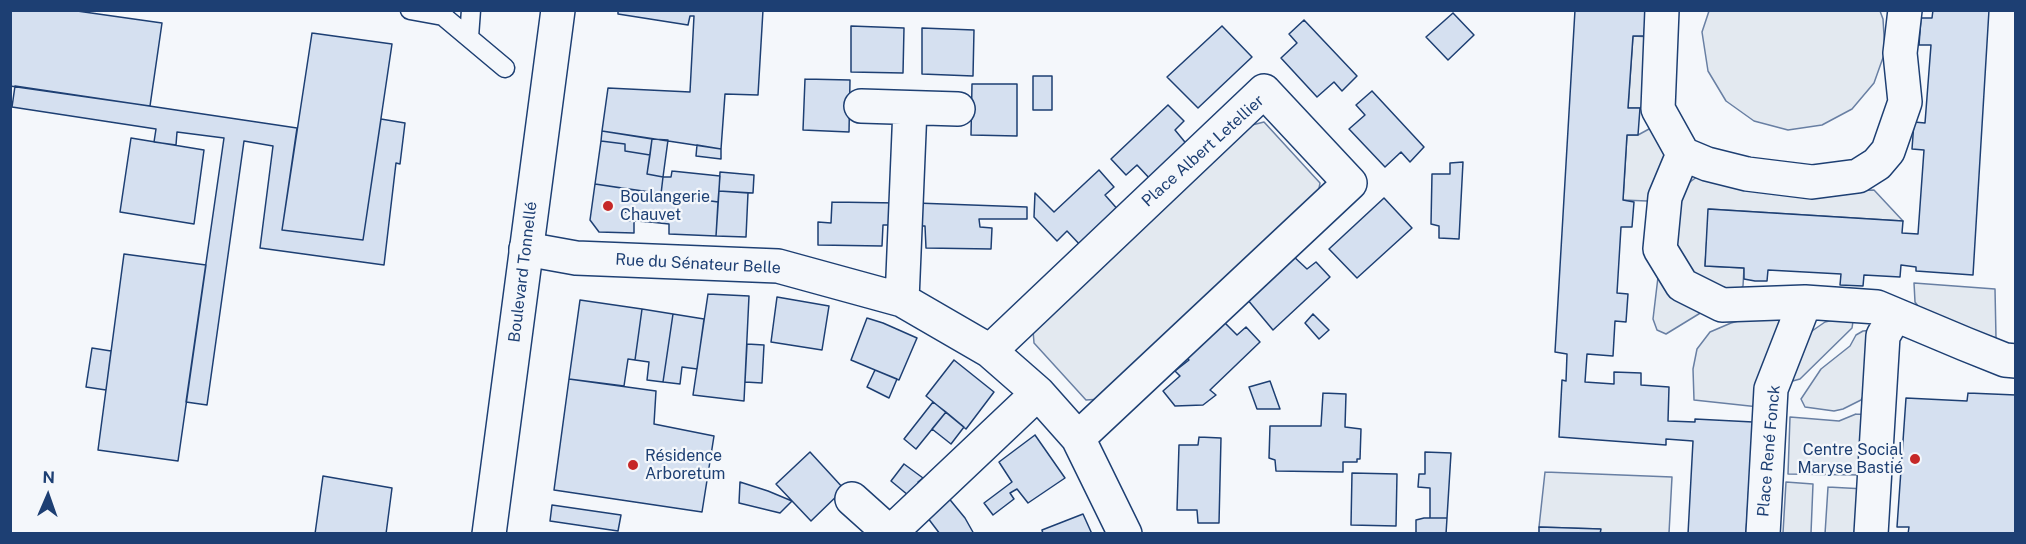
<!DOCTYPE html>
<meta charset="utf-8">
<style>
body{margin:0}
#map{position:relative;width:2026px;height:544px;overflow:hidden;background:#f4f7fb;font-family:"Public Sans",sans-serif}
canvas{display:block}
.frame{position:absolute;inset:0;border:12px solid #1d3f73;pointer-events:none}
.north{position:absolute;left:18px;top:466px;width:60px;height:60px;-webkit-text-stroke:4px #f4f7fb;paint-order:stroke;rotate:2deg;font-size:16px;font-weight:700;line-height:24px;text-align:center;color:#1d3f73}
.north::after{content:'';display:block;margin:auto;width:21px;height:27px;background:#1d3f73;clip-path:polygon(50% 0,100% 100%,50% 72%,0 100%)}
</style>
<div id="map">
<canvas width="2026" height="544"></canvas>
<div class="frame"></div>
<div class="north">N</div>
</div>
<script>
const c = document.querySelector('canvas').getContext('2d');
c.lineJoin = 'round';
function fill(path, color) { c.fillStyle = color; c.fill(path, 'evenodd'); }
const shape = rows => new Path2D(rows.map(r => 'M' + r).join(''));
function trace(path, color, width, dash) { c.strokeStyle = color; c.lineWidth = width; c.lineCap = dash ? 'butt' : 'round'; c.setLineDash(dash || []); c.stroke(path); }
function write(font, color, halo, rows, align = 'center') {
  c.font = font + ' "Public Sans",sans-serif'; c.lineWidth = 4.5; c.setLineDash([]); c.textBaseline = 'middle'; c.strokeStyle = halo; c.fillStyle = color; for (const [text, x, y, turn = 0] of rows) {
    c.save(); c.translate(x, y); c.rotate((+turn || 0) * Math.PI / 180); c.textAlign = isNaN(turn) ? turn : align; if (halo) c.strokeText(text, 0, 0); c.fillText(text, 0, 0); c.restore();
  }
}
const green = shape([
 [1709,11,1880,11,1883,19,1885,52,1874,83,1852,109,1822,125,1788,130,1754,121,1726,101,1708,71,1702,32,1709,11],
 [1633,36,1652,37,1652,101,1640,108,1628,108,1633,36],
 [1264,122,1320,183,1318,194,1102,399,1086,400,1034,343,1033,330,1252,125,1264,122],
 [1649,129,1659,130,1667,143,1660,187,1647,201,1623,200,1627,135,1638,135,1649,129],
 [1698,176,1843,191,1874,190,1903,221,1709,209,1705,266,1744,268,1743,286,1736,294,1692,278,1666,225,1682,188,1698,176],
 [1658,277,1702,312,1666,334,1657,330,1653,319,1658,277],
 [1914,283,1995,289,1996,338,1926,317,1915,302,1914,283],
 [1771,312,1783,316,1759,407,1694,400,1693,369,1697,349,1710,332,1731,323,1771,312],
 [1854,315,1852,328,1800,379,1789,382,1801,343,1812,331,1825,322,1854,315],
 [1873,330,1867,390,1861,400,1843,409,1834,411,1805,407,1801,399,1821,369,1850,346,1856,335,1863,331,1873,330],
 [1856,414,1869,415,1861,475,1788,474,1790,417,1839,421,1856,414],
 [1545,472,1672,477,1669,533,1600,534,1600,529,1539,527,1545,472],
 [1786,482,1813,484,1811,533,1783,533,1786,482],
 [1828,487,1865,489,1862,533,1825,534,1828,487]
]);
fill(green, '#e3e9f0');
trace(green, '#687fa3', 1.5);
const building = shape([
 [10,10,70,10,162,23,150,106,10,86,10,10],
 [618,10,763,10,758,95,725,94,721,149,602,131,608,88,690,92,694,16,690,16,688,25,618,14,618,10],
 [1575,10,1646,10,1644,36,1633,36,1628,108,1640,108,1638,135,1627,135,1623,200,1634,202,1632,227,1621,227,1617,293,1628,294,1626,322,1615,321,1613,356,1587,354,1585,382,1614,384,1614,372,1641,373,1641,385,1669,387,1668,421,1695,422,1695,419,1753,422,1746,534,1688,534,1693,441,1666,439,1666,445,1559,437,1562,380,1566,381,1567,354,1555,352,1575,10],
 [1933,10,1989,10,1973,275,1916,271,1916,267,1901,265,1900,277,1864,275,1863,286,1840,285,1841,274,1768,270,1767,281,1755,281,1744,279,1744,268,1705,266,1708,209,1903,221,1902,233,1918,234,1924,150,1912,149,1914,122,1925,123,1931,45,1919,45,1921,18,1932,18,1933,10],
 [1453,13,1474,35,1448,60,1426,37,1453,13],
 [1304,20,1357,76,1342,91,1334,82,1317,97,1281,58,1297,43,1289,34,1304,20],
 [851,26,904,28,903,73,851,72,851,26],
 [1222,26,1252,57,1198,108,1167,77,1222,26],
 [922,28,974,30,973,76,922,74,922,28],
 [312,33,392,44,363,240,282,230,312,33],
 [1033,76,1052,76,1052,110,1033,110,1033,76],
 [805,79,850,80,849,132,803,130,805,79],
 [972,84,1017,84,1017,136,971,135,972,84],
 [15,86,297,128,282,230,363,240,381,119,405,123,400,164,396,163,384,265,260,248,273,146,244,141,207,405,186,402,224,138,177,132,176,145,154,142,156,129,12,107,15,86],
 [1372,91,1424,147,1410,162,1401,152,1385,167,1349,129,1365,115,1356,105,1372,91],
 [1168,105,1184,121,1175,130,1189,147,1152,181,1137,165,1126,175,1111,159,1168,105],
 [602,131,652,139,650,155,625,151,625,144,601,141,602,131],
 [131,138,204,150,194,224,120,212,131,138],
 [652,139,668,140,663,177,647,174,652,139],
 [601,141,625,144,625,151,650,155,647,174,663,177,661,194,595,184,601,141],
 [697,145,721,149,721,159,696,156,697,145],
 [1463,162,1459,239,1439,238,1439,226,1431,224,1432,174,1450,174,1450,163,1463,162],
 [1099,170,1114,187,1105,195,1120,212,1082,247,1067,231,1057,241,1034,217,1035,193,1054,212,1099,170],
 [672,171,720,176,718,202,661,194,663,177,671,177,672,171],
 [720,172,754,175,753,193,719,191,720,172],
 [595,184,718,202,716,236,669,234,669,224,650,222,644,218,645,214,624,212,623,220,634,221,634,233,599,232,590,220,595,184],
 [719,191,748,193,746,237,716,236,719,191],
 [1384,198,1412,228,1357,278,1329,249,1384,198],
 [832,202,898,203,890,225,883,225,882,246,818,245,818,222,831,223,832,202],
 [916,203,1027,207,1027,219,979,219,980,227,992,228,991,249,926,248,925,226,916,226,916,203],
 [624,212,645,214,644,218,650,222,623,220,624,212],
 [124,254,206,265,178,461,98,450,124,254],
 [1292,255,1307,269,1316,262,1330,277,1273,330,1247,299,1292,255],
 [708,294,749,296,744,401,693,395,708,294],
 [777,297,829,306,822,350,771,342,777,297],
 [580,300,642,309,635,360,628,359,624,386,569,379,580,300],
 [642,309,673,314,663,382,647,380,649,362,635,360,642,309],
 [673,314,704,319,697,369,682,367,680,384,663,382,673,314],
 [1313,314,1329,330,1319,339,1305,323,1313,314],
 [867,318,883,323,917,338,899,380,851,360,867,318],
 [1222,320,1237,335,1246,327,1260,342,1210,390,1216,395,1203,405,1175,406,1163,391,1180,376,1175,371,1189,360,1185,356,1222,320],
 [747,344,764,345,762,383,745,382,747,344],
 [92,348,111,351,106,390,86,387,92,348],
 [954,360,994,392,966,429,926,396,954,360],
 [875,370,897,379,889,398,867,387,875,370],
 [569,379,656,391,654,424,714,436,702,512,554,490,569,379],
 [1270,381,1280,409,1257,409,1249,387,1270,381],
 [1323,393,1346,394,1345,427,1361,429,1360,459,1357,459,1357,462,1343,462,1343,472,1276,471,1275,460,1269,458,1270,426,1321,426,1323,393],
 [1968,393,2016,395,2016,534,1908,534,1909,527,1897,527,1906,398,1967,401,1968,393],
 [933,402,946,412,916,449,904,439,933,402],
 [946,412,964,427,951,444,932,429,946,412],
 [1035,435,1065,478,1028,503,1017,489,1010,493,1014,499,993,515,984,503,1012,482,999,462,1035,435],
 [1199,437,1221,438,1219,523,1198,523,1197,510,1177,510,1179,445,1198,445,1199,437],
 [810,452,844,489,811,521,776,484,810,452],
 [1425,452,1451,453,1447,518,1430,518,1430,488,1418,487,1419,474,1425,474,1425,452],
 [904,464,923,478,918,482,925,490,914,500,891,481,904,464],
 [1352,473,1397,474,1396,526,1351,525,1352,473],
 [323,476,392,488,386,534,315,534,323,476],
 [740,482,768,491,792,501,780,513,739,503,740,482],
 [942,490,965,518,974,534,940,534,921,509,942,490],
 [552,505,621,515,618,531,550,521,552,505],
 [1083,514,1092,534,1043,534,1042,530,1083,514],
 [1424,518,1447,518,1446,534,1416,534,1416,520,1424,518],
 [1539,527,1601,529,1600,534,1539,534,1539,527]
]);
fill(building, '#d5e0f0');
trace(building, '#1d3f73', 1.5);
const lane = shape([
 [410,10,443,16],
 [444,10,443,16,505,68],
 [469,37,471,10]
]);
const street = shape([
 [1662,10,1658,109,1683,154,1707,164,1747,174,1812,182,1858,176,1877,164,1888,151,1905,102,1900,53,1905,10],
 [861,106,958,109],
 [1683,154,1665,197,1660,249,1682,285,1722,305,1805,302,1877,307,1965,344,2005,360,2016,361],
 [526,249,576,258,778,266,902,300,990,351,1038,393,1078,438,1125,534],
 [902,300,910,108],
 [990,351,1264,91,1350,183,1078,438],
 [852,499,891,534],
 [891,532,1038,393],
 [1763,534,1771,389,1805,302],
 [1871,534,1883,336,1895,315]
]);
const secondary = shape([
 [489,534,558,10]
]);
trace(lane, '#1d3f73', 21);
trace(street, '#1d3f73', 36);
trace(secondary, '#1d3f73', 36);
trace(lane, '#f4f7fb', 18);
trace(street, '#f4f7fb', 33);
trace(secondary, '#f4f7fb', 33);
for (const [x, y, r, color] of [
 [608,206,6,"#c62828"],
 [1915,459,6,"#c62828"],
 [633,465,6,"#c62828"]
]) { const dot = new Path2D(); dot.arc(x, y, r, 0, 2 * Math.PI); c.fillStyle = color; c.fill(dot); trace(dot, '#f4f7fb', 2); }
write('16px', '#1d3f73', '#f4f7fb', [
 ["Place Albert Letellier",1203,151,-42],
 ["Rue du Sénateur Belle",698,264,3],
 ["Boulevard Tonnellé",523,272,-83],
 ["Place René Fonck",1769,451,-85]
]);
write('16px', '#1d3f73', '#f4f7fb', [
 ["Boulangerie",620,197],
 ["Chauvet",620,215],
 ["Centre Social",1903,450,"right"],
 ["Maryse Bastié",1903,468,"right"],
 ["Résidence",645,456],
 ["Arboretum",645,474]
], 'left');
</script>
